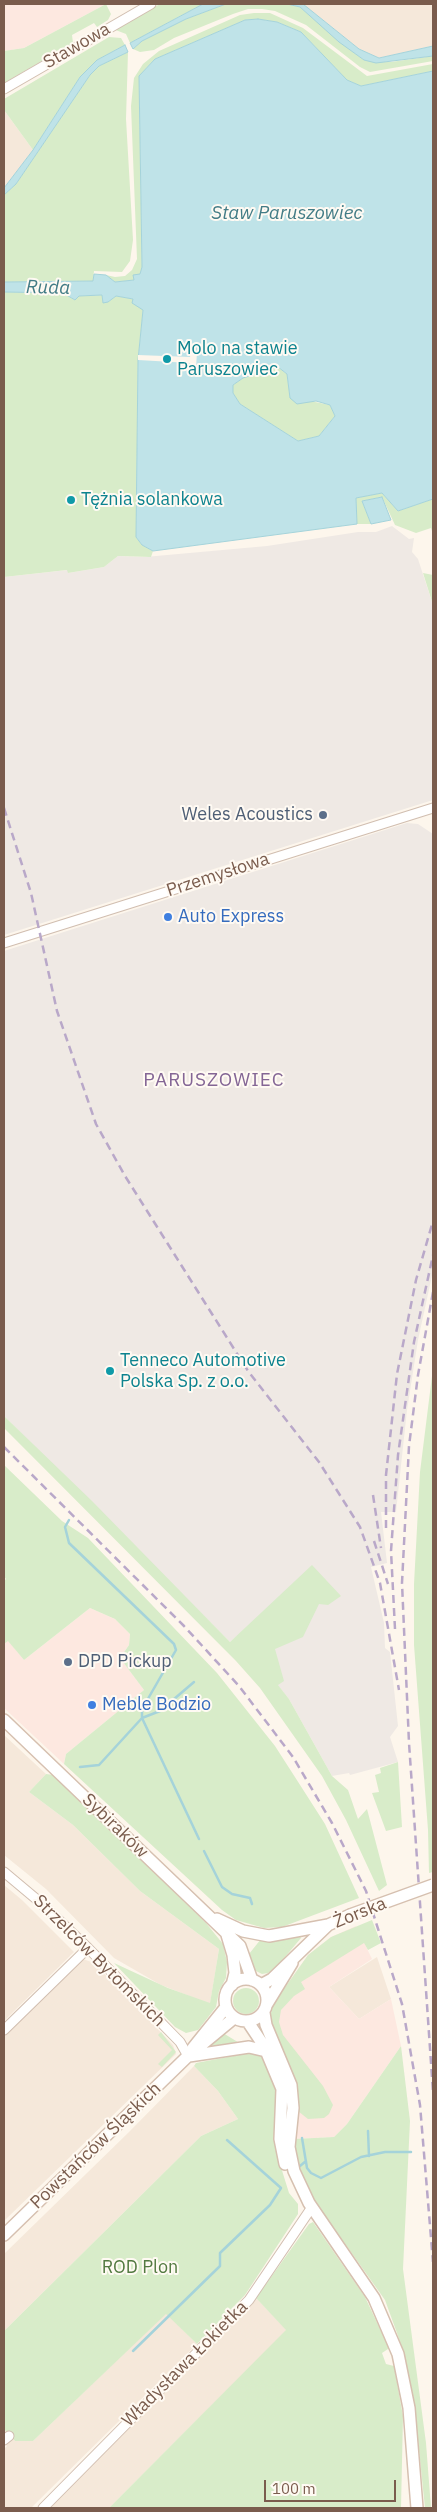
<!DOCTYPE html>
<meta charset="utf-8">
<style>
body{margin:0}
#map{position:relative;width:437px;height:2512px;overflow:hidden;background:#fdf6ec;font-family:"IBM Plex Sans",sans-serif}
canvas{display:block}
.frame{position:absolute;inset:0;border:5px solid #7a5c4d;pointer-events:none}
.scale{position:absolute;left:264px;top:2480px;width:132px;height:22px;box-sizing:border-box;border:2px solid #7a5c4d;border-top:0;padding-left:6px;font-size:15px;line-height:18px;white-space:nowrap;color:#7a5c4d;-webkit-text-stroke:4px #fffaf3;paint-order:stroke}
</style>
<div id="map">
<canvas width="437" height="2512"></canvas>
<div class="frame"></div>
<div class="scale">100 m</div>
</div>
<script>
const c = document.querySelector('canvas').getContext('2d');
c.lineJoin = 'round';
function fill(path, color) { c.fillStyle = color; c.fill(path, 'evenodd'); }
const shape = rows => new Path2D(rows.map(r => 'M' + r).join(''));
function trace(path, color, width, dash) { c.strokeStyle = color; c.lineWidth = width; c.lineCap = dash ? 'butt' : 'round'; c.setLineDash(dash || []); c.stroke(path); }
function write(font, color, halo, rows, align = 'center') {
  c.font = font + ' "IBM Plex Sans",sans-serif'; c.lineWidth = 4; c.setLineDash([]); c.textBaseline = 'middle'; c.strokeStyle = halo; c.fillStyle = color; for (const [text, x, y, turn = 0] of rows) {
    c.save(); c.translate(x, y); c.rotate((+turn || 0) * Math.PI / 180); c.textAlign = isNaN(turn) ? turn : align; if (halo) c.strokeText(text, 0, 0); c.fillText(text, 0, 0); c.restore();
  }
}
fill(shape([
 [303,4,433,4,433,46,379,58,359,49],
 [4,110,33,150,4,188],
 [4,1735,46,1774,29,1792,73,1825,140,1891,219,1949,210,2004,161,1985,114,1958,46,1889,4,1855],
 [4,1885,22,1900,74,1952,4,2021],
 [377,1957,391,1999,359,2019,329,1987],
 [83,1959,94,1963,173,2045,176,2054,4,2221,4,2036],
 [194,2066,218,2091,238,2119,201,2136,4,2331,4,2254,129,2132],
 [256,2298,287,2330,109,2508,48,2508],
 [166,2313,197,2344,31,2508,4,2508,4,2449,7,2446,4,2443,4,2429,15,2441,33,2441]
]), '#f5e8da');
fill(shape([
 [4,4,106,4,24,48,4,51],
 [90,1608,115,1619,130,1634,129,1645,120,1658,144,1690,66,1754,64,1764,4,1708,4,1644,8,1640,24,1660],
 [356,1926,372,1959,329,1987,359,2019,391,1999,401,2046,347,2124,334,2137,294,2139,297,2088,270,2016,274,2003,308,1955,331,1937]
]), '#fde8e0');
fill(shape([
 [392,526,409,539,414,538,412,552,418,559,433,605,433,800,4,935,4,577,68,570,68,573,104,567,118,556,145,557,267,546,358,532,376,532],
 [407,823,418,824,433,834,433,1271,418,1340,407,1410,396,1512,381,1512,387,1563,371,1567,384,1623,385,1648,390,1652,398,1726,390,1737,398,1762,350,1775,349,1773,332,1776,289,1699,237,1636,230,1642,4,1416,4,951]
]), '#efe9e4');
fill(shape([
 [106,4,111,14,108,20,97,27,94,23,72,35,73,43,4,83,4,51,24,48],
 [160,4,203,4,130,43,126,34,113,29],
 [226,4,287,4,300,7,339,41,364,60,391,62,433,56,433,61,370,72,360,67,306,25,275,11,262,9,248,9,233,14,174,38,154,50,140,52,133,49,142,41,186,19],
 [254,13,270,13,303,28,367,76,433,64,433,71,361,86,347,80,301,32,277,22,258,19,245,20,155,59,139,76,142,267,140,274,135,280,115,282,106,275,115,277,125,276,132,270,137,259,131,106,134,78,143,64,159,51,240,15],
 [109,37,121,38,125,45,97,60,80,77,33,150,4,110,4,99],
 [128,52,126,119,133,240,130,261,122,272,94,271,93,281,4,282,4,195,16,184,90,75,99,66],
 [4,292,63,293,75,300,79,296,102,295,103,302,108,302,116,296,134,299,143,310,138,360,136,537,142,545,153,551,151,557,118,556,104,567,68,573,67,570,4,577],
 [278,367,287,374,290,397,330,405,335,416,319,436,298,441,240,404,233,393,233,385,243,378],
 [382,493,398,511,433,499,433,534,431,528,416,533,395,525,382,497,362,501,371,524,357,524,356,498],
 [423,573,433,575,433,605],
 [433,1368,433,1872,429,1873,428,1830,414,1645,414,1584,420,1472],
 [4,1416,92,1501,230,1642,312,1565,341,1596,328,1605,319,1604,303,1637,275,1649,284,1681,278,1685,289,1699,332,1776,348,1790,358,1819,367,1809,387,1885,379,1891,346,1820,322,1776,260,1688,236,1661,4,1428],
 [4,1465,62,1521,88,1538,217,1673,275,1746,302,1788,325,1824,359,1898,282,1927,264,1928,236,1920,222,1910,64,1764,66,1754,144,1690,120,1658,129,1645,130,1634,115,1619,90,1608,24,1660,8,1641,4,1644,4,1581,6,1579,4,1576],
 [398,1762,402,1827,386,1831,372,1793,379,1792,375,1775,381,1773,380,1768],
 [46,1774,54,1775,206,1923,223,1944,227,1962,226,1978,219,1991,216,2007,198,2030,186,2033,175,2027,114,1963,168,1988,210,2003,219,1949,140,1891,73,1825,29,1792],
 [372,1920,381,1943,368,1950,364,1943,301,1982,305,1989,294,1996,281,2010,279,2022,283,2035,323,2086,333,2105,329,2114,324,2118,308,2119,298,2111,297,2088,292,2071,273,2029,270,2016,274,2003,308,1955,331,1937],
 [300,1935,301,1938,275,1969,268,1973,262,1974,254,1970,249,1954,261,1939],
 '233 2001a13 13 0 1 1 26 0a13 13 0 1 1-26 0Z',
 [161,2032,176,2052,162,2067,158,2064,172,2050,158,2035],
 [223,2033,241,2044,208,2049],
 [401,2046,410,2121,403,2269,426,2443,431,2508,425,2508,414,2401,406,2361,397,2333,385,2300,304,2186,296,2169,294,2139,334,2137,347,2124],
 [249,2053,261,2056,276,2087,275,2148,289,2193,298,2204,298,2214,245,2295,197,2344,166,2314,33,2441,15,2441,4,2429,4,2331,201,2136,238,2119,218,2091,194,2066,196,2063],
 [313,2222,365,2297,388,2346,388,2349,382,2353,386,2364,394,2366,403,2416,401,2508,109,2508,286,2330,256,2298,309,2224]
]), '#d8ecc9');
const water = shape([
 [203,4,226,4,186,19,142,41,133,49,130,43,203,4],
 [287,4,303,4,359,49,379,58,433,46,433,56,376,63,364,60,339,42,300,7,287,4],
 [258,19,277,22,301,32,347,80,361,86,433,71,433,499,398,511,382,493,356,498,357,524,153,551,142,545,136,537,138,360,143,310,132,303,133,299,116,296,108,302,103,303,102,295,79,296,75,300,63,293,4,292,4,282,93,281,94,274,106,275,115,282,134,280,133,275,140,274,142,267,139,76,155,59,245,20,258,19],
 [278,367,287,374,290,398,297,404,316,401,330,405,335,416,319,436,298,441,240,404,233,393,233,385,243,378,278,367],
 [125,45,128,52,99,66,90,75,16,184,4,195,4,188,33,150,80,77,97,60,125,45],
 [382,497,391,520,371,524,362,501,382,497]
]);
fill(water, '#bfe3e8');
trace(water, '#a5d3da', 1);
fill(shape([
 [191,352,197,352,196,368,190,367,190,363,138,360,138,355,190,357]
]), '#fdf6ec');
trace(shape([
 [69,1520,65,1527,69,1543,174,1644,176,1650,149,1697,142,1711,142,1718,199,1839],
 [80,1767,99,1765,142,1718,160,1711,194,1682],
 [204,1851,222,1887,232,1894,250,1898,252,1904],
 [368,2131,369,2156],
 [302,2138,307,2168,311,2173,321,2178,361,2157,385,2152,411,2152],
 [300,2166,306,2161],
 [133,2351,220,2266,220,2253,270,2205,281,2188,227,2140]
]), '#a5d3da', 2.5);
const street = shape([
 [4,89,151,4],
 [4,943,433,808],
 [4,1872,41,1903,88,1948,180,2042,188,2056],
 [4,2030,88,1948],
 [4,2440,9,2436],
 [43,2508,249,2300,312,2207]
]);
const secondary = shape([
 [4,1720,240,1946,252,1980],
 [217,1919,243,1931,269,1936,328,1925],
 [227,1935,233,1955,235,1973,232,1985],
 '225 2000a21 21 0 1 1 42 0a21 21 0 1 1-42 0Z',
 [261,1985,272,1979,328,1925,350,1915],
 [267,2004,292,1963],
 [264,2013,266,2025,291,2085,293,2108,289,2147,294,2171,309,2203,374,2298,398,2354,409,2408,417,2508],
 [248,2022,264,2046,282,2089,280,2139,285,2164],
 [193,2048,226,2007],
 [189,2056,249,2047,266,2051],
 [4,2235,188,2056,234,2018]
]);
trace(street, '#d1beb0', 11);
trace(secondary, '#d6c0b0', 14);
trace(street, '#fff', 9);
trace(secondary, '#fff', 11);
trace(shape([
 [4,808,31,893,57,1011,96,1124,125,1176,248,1371,319,1462,360,1527,380,1583,399,1690],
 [433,1292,418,1375,409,1446,402,1583,409,1743,433,2092],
 [4,1447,184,1626,239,1686,293,1757,332,1823,366,1891,402,2004,420,2105,433,2262],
 [373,1495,381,1548],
 [386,1528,386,1475,397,1374,416,1280,433,1221],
 [374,1541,388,1584],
 [395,1629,391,1551,398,1455,414,1342,433,1255]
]), '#b9a8c9', 2.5, [8, 5]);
const secondaryBridge = shape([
 [350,1915,433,1885]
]);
trace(secondaryBridge, '#d6c0b0', 14, []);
trace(secondaryBridge, '#fff', 11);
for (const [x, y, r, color] of [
 [167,359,5,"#0f9aa8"],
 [71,500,5,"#0f9aa8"],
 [323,815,5,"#5c6f8a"],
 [168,917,5,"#3f7fe0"],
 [110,1371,5,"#0f9aa8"],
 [68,1662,5,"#5c6f8a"],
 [92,1705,5,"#3f7fe0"]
]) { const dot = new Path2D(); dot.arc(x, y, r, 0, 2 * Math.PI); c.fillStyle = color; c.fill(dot); trace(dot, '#fffaf3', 2); }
write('18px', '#7a5c4d', '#fffaf3', [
 ["Stawowa",77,46,-30],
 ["Przemysłowa",218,875,-18],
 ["Sybiraków",115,1826,44],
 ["Żorska",360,1913,-22],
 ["Strzelców Bytomskich",99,1961,45],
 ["Powstańców Śląskich",96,2146,-44],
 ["Władysława Łokietka",185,2364,-45]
]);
write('18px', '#0d838f', '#fffaf3', [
 ["Molo na stawie",177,349],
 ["Paruszowiec",177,370],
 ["Tężnia solankowa",81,500],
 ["Tenneco Automotive",120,1361],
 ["Polska Sp. z o.o.",120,1382]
], 'left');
write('18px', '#4e5e75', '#fffaf3', [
 ["Weles Acoustics",313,815],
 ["DPD Pickup",78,1662,"left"]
], 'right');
write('18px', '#366cbe', '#fffaf3', [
 ["Auto Express",178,917],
 ["Meble Bodzio",102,1705]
], 'left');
write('18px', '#537a41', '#fffaf3', [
 ["ROD Plon",140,2268]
]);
write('italic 19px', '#437c86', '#fffaf3', [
 ["Staw Paruszowiec",287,214],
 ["Ruda",48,288,1]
]);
c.letterSpacing = '1px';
write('19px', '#846695', '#fffaf3', [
 ["PARUSZOWIEC",214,1081]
]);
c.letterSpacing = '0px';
</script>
